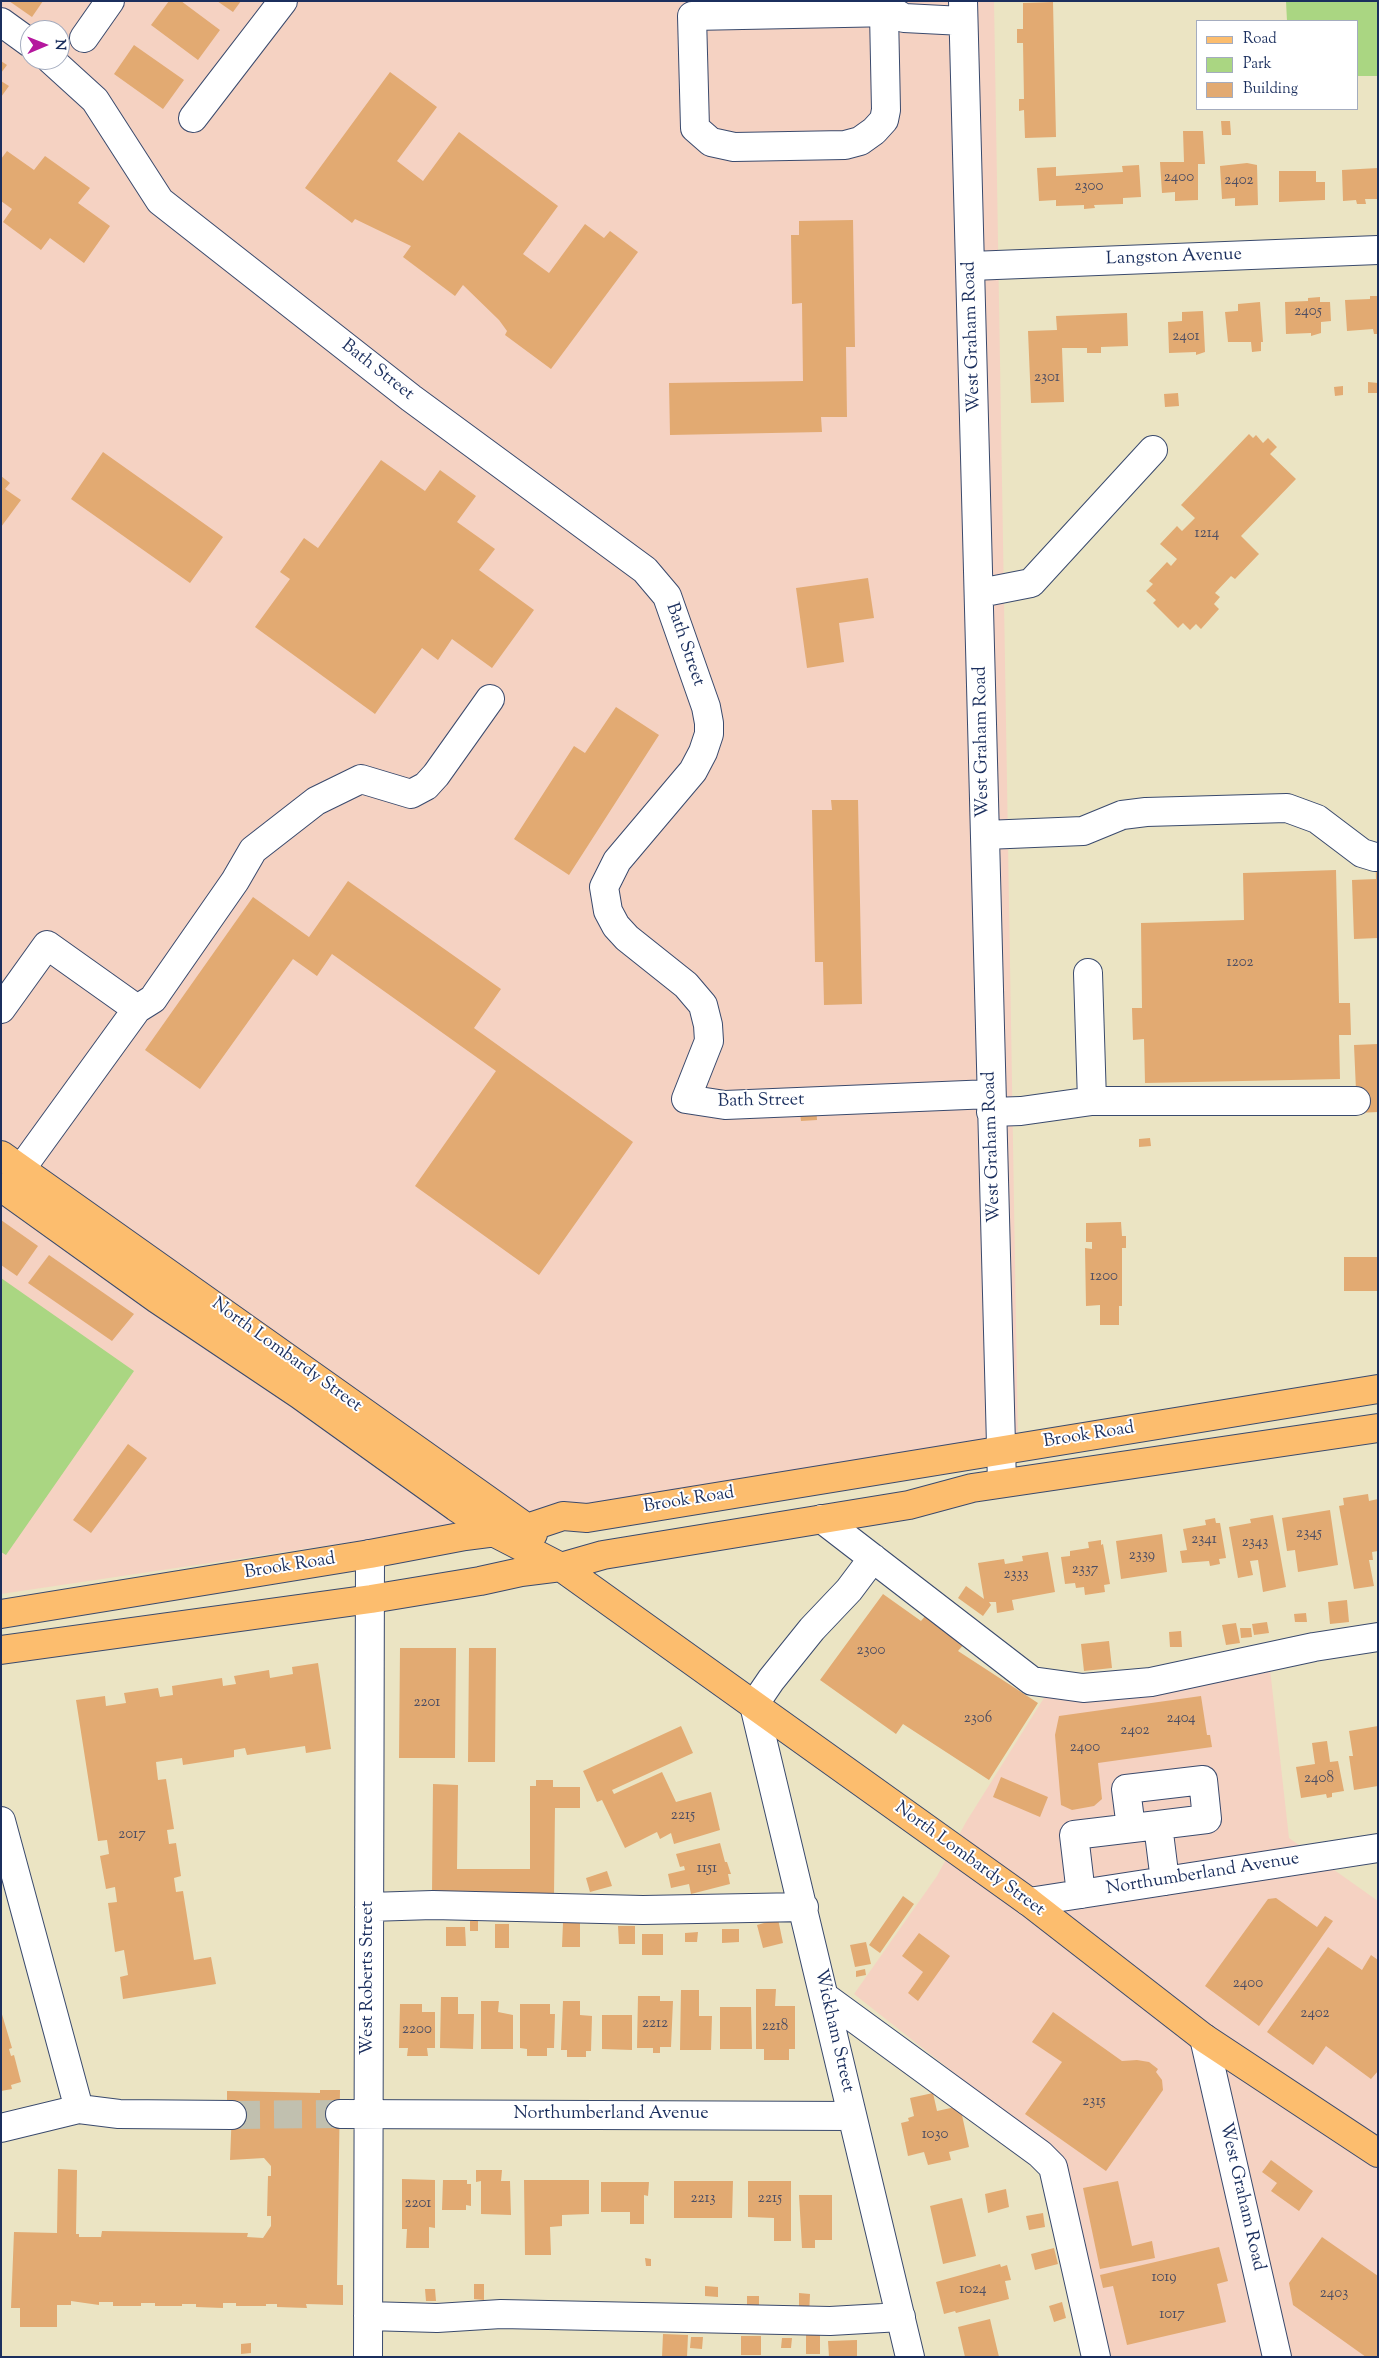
<!DOCTYPE html>
<style>
body{margin:0}
#map{position:relative;width:1379px;height:2358px;overflow:hidden;background:#ebe4c3;font-family:"Sorts Mill Goudy",serif}
canvas{display:block}
.frame{position:absolute;inset:0;border:2px solid #1b2f5e;pointer-events:none}
.legend{position:absolute;left:1196px;top:20px;width:162px;height:90px;box-sizing:border-box;background:#fff;border:1px solid #a4acbf;margin:0;padding:6px 9px;list-style:none;font-size:15px;color:#1b2f5e}
.legend li{display:flex;align-items:center;gap:10px;height:25px}
.legend b{width:25px;border:1px solid #a4acbf}
.north{position:absolute;left:20px;top:20px;width:50px;height:50px;box-sizing:border-box;background:#fff;border:1px solid #a4acbf;border-radius:50%;rotate:89deg;font-size:14px;font-weight:700;line-height:20px;text-align:center;color:#1b2f5e}
.north::after{content:'';display:block;margin:auto;width:18px;height:22px;background:#b5179e;clip-path:polygon(50% 0,100% 100%,50% 72%,0 100%)}
</style>
<div id="map">
<canvas width="1379" height="2358"></canvas>
<div class="frame"></div>
<ul class="legend">
<li><b style="height:6px;background:#fcbd6e"></b>Road</li>
<li><b style="height:14px;background:#aad682"></b>Park</li>
<li><b style="height:14px;background:#e2aa72"></b>Building</li>
</ul>
<div class="north">N</div>
</div>
<script>
const c = document.querySelector('canvas').getContext('2d');
c.lineJoin = 'round';
function fill(path, color) { c.fillStyle = color; c.fill(path, 'evenodd'); }
const shape = rows => new Path2D(rows.map(r => 'M' + r).join(''));
function trace(path, color, width, dash) { c.strokeStyle = color; c.lineWidth = width; c.lineCap = dash ? 'butt' : 'round'; c.setLineDash(dash || []); c.stroke(path); }
function write(font, color, halo, rows, align = 'center') {
  c.font = font + ' "Sorts Mill Goudy",serif'; c.lineWidth = 4; c.setLineDash([]); c.textBaseline = 'middle'; c.strokeStyle = halo; c.fillStyle = color; for (const [text, x, y, turn = 0] of rows) {
    c.save(); c.translate(x, y); c.rotate((+turn || 0) * Math.PI / 180); c.textAlign = isNaN(turn) ? turn : align; if (halo) c.strokeText(text, 0, 0); c.fillText(text, 0, 0); c.restore();
  }
}
fill(shape([
 [1,1,994,1,1018,1443,1,1594],
 [30,30,60,30,60,60,30,60],
 [1270,1669,1289,1838,1378,1901,1378,2357,1106,2357,1061,2157,854,1994,937,1876,966,1822,1054,1682]
]), '#f5d2c2');
fill(shape([
 [1286,1,1378,1,1378,76,1358,76,1358,21,1287,21],
 [1,1278,134,1371,6,1555,1,1552]
]), '#aad682');
fill(shape([
 [9,1,43,1,32,17],
 [169,1,181,1,220,30,198,60,151,25],
 [217,1,241,1,233,12],
 [1053,2,1056,137,1025,138,1024,110,1019,111,1019,99,1024,99,1023,43,1017,43,1017,29,1023,29,1023,3],
 [134,45,184,80,163,109,114,74],
 [1,61,7,65,1,73],
 [390,72,437,107,397,161,423,181,459,132,558,206,523,254,549,273,585,224,604,238,610,231,638,252,551,369,505,335,507,331,499,320,463,285,455,296,403,257,411,246,355,219,352,223,305,188],
 [1,81,9,86,1,97],
 [1221,121,1230,121,1231,135,1222,135],
 [1183,131,1203,131,1205,164,1198,164,1198,200,1175,201,1175,192,1162,193,1160,162,1184,162],
 [7,151,34,170,45,156,90,188,78,203,110,226,84,263,50,238,41,250,3,222,12,209,1,201,1,159],
 [1247,163,1257,165,1258,205,1235,206,1235,198,1222,199,1220,166],
 [1139,165,1141,197,1123,198,1123,204,1094,205,1095,208,1084,209,1084,205,1056,206,1056,200,1039,201,1037,168,1056,167,1056,176,1123,172,1122,166],
 [1378,168,1378,199,1365,199,1366,204,1357,204,1356,200,1343,201,1342,170],
 [1279,171,1316,171,1316,182,1325,182,1325,200,1279,202],
 [853,220,855,347,846,347,847,417,821,417,822,432,670,435,669,383,803,381,802,303,792,304,791,235,799,235,799,221],
 [1370,296,1378,296,1378,334,1374,334,1373,329,1347,331,1345,300,1370,299],
 [1320,297,1320,302,1330,302,1331,321,1321,322,1321,333,1311,336,1311,333,1286,334,1285,302,1308,301,1308,298],
 [1260,302,1263,342,1261,342,1261,351,1252,352,1251,342,1228,342,1225,312,1238,311,1238,304],
 [1203,311,1205,352,1196,355,1196,352,1169,353,1168,322,1182,321,1182,312],
 [1127,313,1128,346,1101,347,1101,353,1087,353,1087,348,1062,348,1064,402,1031,403,1028,331,1057,330,1056,316],
 [1368,382,1378,383,1378,393,1368,393],
 [1343,386,1343,395,1335,396,1334,387],
 [1178,393,1179,406,1165,407,1164,394],
 [1249,434,1253,438,1256,435,1263,443,1268,438,1277,447,1270,454,1296,479,1241,536,1259,554,1235,579,1231,576,1215,593,1220,597,1214,604,1219,609,1201,629,1196,624,1190,630,1183,623,1178,628,1153,603,1156,600,1146,591,1153,584,1149,581,1167,562,1171,566,1177,559,1160,544,1177,526,1182,531,1195,518,1181,505],
 [103,452,223,537,190,583,71,499],
 [381,460,425,491,440,470,476,496,457,522,495,549,479,570,534,610,492,668,452,639,438,660,422,648,375,714,255,627,290,579,280,572,304,538,318,548],
 [1,476,10,483,5,489,21,500,1,527],
 [868,578,874,618,839,623,844,662,807,668,796,588],
 [616,707,659,735,569,875,514,839,574,746,585,753],
 [831,800,858,800,862,1004,824,1005,823,962,815,962,812,810,832,810],
 [1375,845,1378,845,1378,938,1354,939,1352,880,1376,879],
 [1336,870,1339,1003,1350,1003,1351,1035,1339,1035,1340,1079,1145,1083,1144,1039,1133,1040,1132,1008,1142,1008,1141,923,1244,920,1243,873],
 [348,881,501,989,474,1028,633,1142,539,1275,415,1186,496,1071,332,954,317,976,293,959,200,1089,145,1050,253,897,309,937],
 [1378,1044,1378,1112,1357,1113,1354,1045],
 [816,1104,817,1120,801,1121,799,1105],
 [1150,1138,1151,1146,1139,1147,1139,1139],
 [1,1220,38,1246,17,1276,1,1265],
 [1121,1222,1122,1236,1126,1236,1126,1248,1122,1248,1122,1306,1119,1306,1119,1325,1100,1325,1100,1305,1086,1306,1085,1248,1092,1249,1092,1242,1086,1242,1086,1223],
 [49,1255,134,1314,112,1341,28,1283],
 [1344,1257,1378,1257,1378,1291,1344,1291],
 [128,1444,147,1458,91,1533,73,1520],
 [1368,1494,1369,1501,1378,1499,1378,1551,1372,1552,1373,1560,1369,1560,1374,1586,1354,1589,1339,1506,1344,1505,1343,1498],
 [1330,1510,1338,1565,1298,1572,1295,1550,1287,1551,1282,1518],
 [1273,1515,1286,1587,1263,1592,1258,1560,1250,1561,1253,1575,1238,1578,1229,1527,1251,1523,1250,1519],
 [1215,1518,1216,1523,1220,1523,1226,1558,1219,1559,1220,1564,1210,1566,1209,1561,1182,1563,1180,1551,1187,1550,1183,1529,1206,1525,1205,1520],
 [1162,1534,1167,1572,1121,1579,1116,1541],
 [1101,1540,1101,1545,1103,1544,1110,1584,1104,1585,1105,1592,1085,1595,1084,1587,1076,1588,1075,1583,1065,1584,1061,1557,1070,1556,1070,1551,1089,1548,1088,1542],
 [1048,1552,1055,1592,1012,1600,1014,1610,997,1613,996,1602,989,1602,991,1605,983,1616,958,1598,966,1586,984,1599,978,1563,1004,1559,1005,1564,1023,1561,1022,1556],
 [883,1594,921,1621,931,1609,970,1637,958,1651,1038,1703,989,1780,903,1724,896,1734,820,1680],
 [1347,1600,1349,1622,1330,1624,1328,1602],
 [1306,1613,1307,1622,1295,1622,1294,1614],
 [1267,1622,1269,1633,1254,1635,1252,1624],
 [1236,1623,1240,1643,1226,1645,1222,1625],
 [1240,1628,1251,1628,1252,1637,1241,1638],
 [1181,1631,1182,1647,1170,1647,1169,1632],
 [1109,1641,1112,1668,1084,1671,1081,1644],
 [400,1648,456,1648,455,1758,399,1758],
 [469,1648,496,1648,495,1762,468,1762],
 [318,1663,331,1749,306,1753,305,1746,247,1755,245,1748,234,1750,234,1757,183,1765,182,1758,156,1762,158,1780,166,1779,174,1829,167,1830,169,1844,176,1843,181,1876,174,1878,176,1892,183,1891,194,1960,211,1957,216,1984,123,1999,120,1977,128,1975,124,1950,115,1952,108,1903,117,1902,115,1887,106,1889,100,1856,109,1854,107,1840,98,1841,76,1700,105,1696,106,1706,126,1703,124,1693,158,1688,160,1697,173,1695,172,1686,222,1678,223,1686,236,1684,234,1676,269,1670,270,1678,293,1674,292,1667],
 [1201,1696,1207,1735,1210,1735,1212,1747,1098,1763,1102,1799,1094,1806,1072,1810,1061,1805,1055,1735,1059,1716],
 [681,1726,693,1753,612,1790,614,1794,662,1772,676,1802,711,1792,720,1830,674,1844,671,1833,660,1839,657,1832,625,1848,602,1800,597,1802,583,1771],
 [1378,1726,1378,1786,1354,1790,1349,1756,1353,1756,1349,1731],
 [1327,1741,1330,1762,1338,1761,1344,1791,1332,1793,1332,1797,1327,1798,1326,1794,1301,1798,1296,1767,1315,1764,1312,1743],
 [1001,1777,1048,1797,1040,1817,993,1797],
 [536,1780,553,1780,553,1787,580,1787,580,1808,555,1808,554,1895,432,1894,433,1784,458,1785,457,1869,530,1869,530,1786,536,1786],
 [720,1843,725,1862,727,1862,731,1874,728,1874,730,1884,691,1894,689,1884,671,1888,668,1874,685,1870,684,1866,680,1867,676,1854],
 [607,1871,612,1886,590,1892,586,1878],
 [903,1896,914,1904,880,1953,869,1945],
 [1276,1898,1317,1927,1325,1916,1333,1921,1259,2026,1205,1986,1268,1899],
 [778,1919,783,1943,763,1948,757,1925],
 [470,1921,478,1921,478,1931,470,1931],
 [563,1923,580,1923,580,1947,562,1947],
 [495,1924,509,1924,509,1948,495,1948],
 [618,1926,635,1926,635,1944,619,1944],
 [446,1927,465,1927,466,1946,446,1946],
 [722,1929,739,1929,739,1942,722,1943],
 [698,1932,697,1942,685,1942,685,1933],
 [919,1933,950,1956,918,2001,908,1993,923,1972,902,1956],
 [642,1934,663,1934,663,1955,642,1955],
 [866,1942,871,1964,855,1967,850,1945],
 [1328,1947,1362,1970,1371,1955,1378,1960,1378,2071,1371,2079,1326,2046,1313,2065,1267,2032],
 [865,1969,866,1975,856,1977,856,1971],
 [756,1989,776,1989,775,2006,795,2006,795,2049,789,2049,789,2060,764,2060,764,2049,756,2049],
 [681,1990,699,1990,699,2016,712,2016,711,2050,680,2050],
 [638,1996,660,1996,660,2001,673,2001,671,2047,660,2047,660,2053,653,2053,653,2048,637,2048],
 [441,1997,458,1997,458,2014,474,2014,473,2049,440,2048],
 [481,2001,499,2001,498,2012,513,2015,513,2049,481,2049],
 [563,2001,580,2001,580,2015,592,2016,591,2051,586,2051,586,2057,567,2057,567,2050,561,2050],
 [400,2004,422,2004,422,2012,435,2012,435,2048,427,2048,428,2056,407,2056,408,2048,399,2048],
 [520,2004,550,2004,550,2014,555,2014,554,2048,547,2048,547,2056,527,2056,527,2049,520,2048],
 [720,2007,751,2007,752,2049,720,2049],
 [1,2011,12,2048,9,2049,11,2056,14,2055,21,2082,11,2085,12,2089,1,2091],
 [1053,2012,1122,2061,1137,2060,1149,2062,1158,2069,1156,2072,1162,2080,1163,2090,1106,2171,1025,2114,1062,2062,1032,2042],
 [602,2015,632,2015,632,2050,602,2049],
 [320,2090,340,2090,337,2285,343,2285,343,2305,306,2304,307,2308,277,2307,277,2304,266,2304,266,2306,236,2306,236,2303,223,2303,223,2308,196,2307,196,2304,182,2304,182,2306,155,2306,155,2303,141,2303,141,2306,113,2306,113,2302,99,2302,99,2305,71,2301,71,2305,57,2305,57,2327,20,2327,20,2308,11,2308,14,2232,57,2233,58,2169,77,2170,76,2234,79,2234,79,2237,101,2237,102,2231,248,2233,247,2237,263,2238,271,2226,271,2216,267,2216,268,2176,271,2176,271,2166,264,2158,230,2160,232,2110,227,2110,227,2091,320,2093],
 [933,2093,937,2111,960,2106,969,2147,949,2152,951,2160,928,2165,924,2152,908,2156,901,2123,909,2121,908,2118,914,2116,910,2098],
 [1271,2160,1313,2191,1299,2211,1271,2191,1277,2183,1262,2172],
 [476,2170,502,2170,501,2181,510,2181,511,2215,481,2214,481,2181,476,2182],
 [402,2179,435,2180,435,2228,429,2227,429,2248,406,2248,407,2229,402,2229],
 [443,2180,467,2180,467,2184,471,2184,471,2206,466,2205,466,2210,442,2210],
 [524,2180,589,2180,589,2214,562,2215,562,2226,550,2227,551,2255,525,2255],
 [674,2181,733,2181,732,2218,674,2218],
 [748,2181,791,2181,791,2241,774,2241,774,2218,748,2217],
 [1118,2181,1132,2246,1152,2241,1155,2258,1100,2269,1083,2188],
 [601,2182,649,2182,648,2196,644,2195,644,2224,630,2224,630,2212,601,2212],
 [1006,2189,1009,2207,988,2213,985,2194],
 [799,2195,832,2195,832,2240,815,2240,815,2248,802,2248],
 [962,2198,976,2256,943,2264,930,2206],
 [1043,2213,1045,2227,1029,2230,1026,2216],
 [1322,2237,1378,2276,1378,2357,1366,2357,1293,2305,1289,2283],
 [1219,2247,1228,2281,1217,2284,1226,2322,1127,2345,1113,2286,1103,2288,1100,2275],
 [1054,2248,1058,2264,1035,2270,1031,2254],
 [645,2258,651,2259,651,2266,646,2266],
 [1000,2264,1001,2267,1007,2265,1011,2280,1005,2281,1009,2299,956,2313,955,2311,944,2314,936,2282],
 [474,2284,484,2284,484,2300,474,2299],
 [705,2286,718,2287,718,2297,705,2296],
 [425,2289,435,2289,436,2301,426,2301],
 [799,2293,810,2294,809,2315,799,2314],
 [747,2296,759,2296,759,2306,747,2306],
 [1062,2302,1066,2318,1054,2322,1049,2306],
 [990,2319,999,2357,965,2357,958,2327],
 [806,2333,820,2333,820,2354,806,2354],
 [663,2334,688,2335,687,2357,662,2357],
 [741,2336,761,2336,761,2355,741,2355],
 [691,2337,703,2337,702,2349,690,2348],
 [782,2338,792,2338,791,2348,781,2348],
 [857,2340,857,2357,829,2357,828,2341],
 [251,2343,251,2353,241,2354,241,2344]
]), '#e2aa72');
trace(shape([
 [232,2115,340,2114]
]), '#c1c0af', 28, [28, 14]);
const minor = shape([
 [963,1,1002,1483],
 [884,13,886,110,884,120,874,131,860,141,845,145,734,147,711,142,695,128,692,16,894,12,904,18,963,21],
 [1,22,30,43],
 [84,38,110,1],
 [51,60,95,100,160,201,411,398,645,570,667,596,706,707,709,723,709,734,703,752,693,771,617,861,604,887,608,911,616,926,627,938,686,985,703,1005,708,1025,709,1041,686,1099,725,1105,991,1094],
 [193,118,283,1],
 [971,266,1378,250],
 [980,593,1031,583,1153,450],
 [985,835,1083,831,1122,815,1146,812,1287,808,1317,819,1362,853,1375,857],
 [1,1009,47,945,137,1009],
 [1092,1101,1356,1101],
 [991,1112,1021,1111,1092,1101,1088,973],
 [21,1169,137,1009,153,999,157,993,235,881,253,850,316,801,361,779,411,794,426,786,436,775,490,699],
 [822,1519,1032,1681,1083,1688,1151,1682,1314,1647,1378,1637],
 [873,1558,849,1590,812,1629,771,1680,754,1705,910,2357],
 [1,1821,79,2109,1,2128],
 [1158,1825,1165,1881],
 [1081,1894,1074,1835,1158,1825,1207,1819,1203,1780,1126,1789,1131,1828],
 [1029,1902,1378,1848],
 [369,1907,433,1905,643,1910,804,1907],
 [825,1997,1040,2154,1053,2167,1096,2357],
 [1204,2038,1277,2357],
 [79,2109,119,2114,232,2115],
 [340,2114,852,2116],
 [368,2316,437,2318,501,2314,830,2321,901,2317],
 [368,2357,370,1554]
]);
const major = shape([
 [1,1155,527,1528,533,1534],
 [1,1187,157,1299,300,1395,456,1507,495,1533,561,1567,1029,1902,1204,2038,1378,2153],
 [1,1614,370,1554,465,1536,527,1528,563,1516,587,1518,1378,1389],
 [1,1650,371,1599,480,1581,521,1572,561,1567,603,1555,909,1505,972,1488,1378,1428]
]);
trace(minor, '#3a4a6d', 30);
trace(major, '#3a4a6d', 30);
trace(minor, '#fff', 28);
trace(major, '#fcbd6e', 28);
write('15px', '#4d4e63', null, [
 ["2400",1179,178],
 ["2402",1239,181],
 ["2300",1089,187],
 ["2405",1308,312],
 ["2401",1186,337],
 ["2301",1047,378],
 ["1214",1207,534],
 ["1202",1240,963],
 ["1200",1104,1277],
 ["2345",1309,1534],
 ["2341",1204,1540],
 ["2343",1255,1543],
 ["2339",1142,1556],
 ["2337",1085,1570],
 ["2333",1016,1575],
 ["2300",871,1651],
 ["2201",427,1703],
 ["2306",978,1719],
 ["2404",1181,1719],
 ["2402",1135,1731],
 ["2400",1085,1748],
 ["2408",1319,1779],
 ["2215",683,1816],
 ["2017",132,1835],
 ["1151",707,1869],
 ["2400",1248,1984],
 ["2402",1315,2014],
 ["2212",655,2024],
 ["2218",775,2027],
 ["2200",417,2030],
 ["2315",1094,2102],
 ["1030",935,2135],
 ["2213",703,2199],
 ["2215",770,2199],
 ["2201",418,2204],
 ["1019",1164,2278],
 ["1024",973,2290],
 ["2403",1334,2294],
 ["1017",1172,2315]
]);
write('18px', '#1b2f5e', '#fff', [
 ["Langston Avenue",1174,258,-2],
 ["West Graham Road",973,337,-92],
 ["Bath Street",377,371,38],
 ["Bath Street",684,645,71],
 ["West Graham Road",983,742,-91],
 ["Bath Street",761,1102,-1],
 ["West Graham Road",993,1147,-92],
 ["North Lombardy Street",286,1356,36],
 ["Brook Road",1089,1436,-9],
 ["Brook Road",689,1501,-9],
 ["Brook Road",290,1567,-9],
 ["North Lombardy Street",969,1860,36],
 ["Northumberland Avenue",1203,1875,-9],
 ["West Roberts Street",369,1978,-90],
 ["Wickham Street",833,2031,77],
 ["Northumberland Avenue",611,2115],
 ["West Graham Road",1241,2197,77]
]);
</script>
